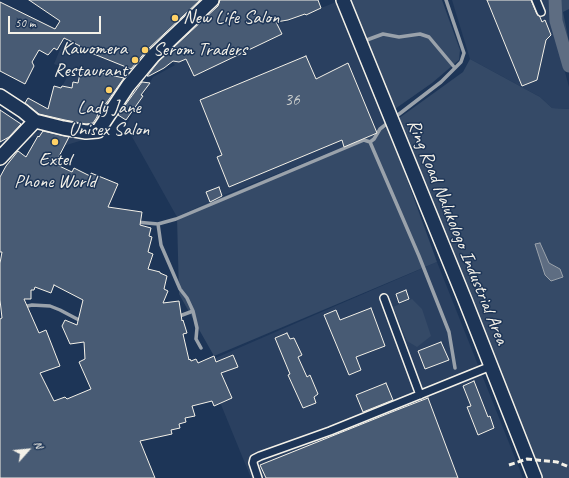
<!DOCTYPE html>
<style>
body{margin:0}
#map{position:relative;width:569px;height:478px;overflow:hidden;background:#1d3557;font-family:Caveat,sans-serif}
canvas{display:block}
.north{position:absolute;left:8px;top:430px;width:40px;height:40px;-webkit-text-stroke:3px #1d3557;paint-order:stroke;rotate:63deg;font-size:11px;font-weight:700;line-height:16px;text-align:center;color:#f4f1e8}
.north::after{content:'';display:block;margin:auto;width:14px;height:18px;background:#f4f1e8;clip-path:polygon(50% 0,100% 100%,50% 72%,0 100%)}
.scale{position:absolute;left:8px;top:16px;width:93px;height:18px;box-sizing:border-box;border:2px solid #f4f1e8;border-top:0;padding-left:5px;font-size:12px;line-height:14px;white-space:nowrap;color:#f4f1e8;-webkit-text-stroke:3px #1d3557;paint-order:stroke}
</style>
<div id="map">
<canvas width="569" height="478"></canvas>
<div class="north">N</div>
<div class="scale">50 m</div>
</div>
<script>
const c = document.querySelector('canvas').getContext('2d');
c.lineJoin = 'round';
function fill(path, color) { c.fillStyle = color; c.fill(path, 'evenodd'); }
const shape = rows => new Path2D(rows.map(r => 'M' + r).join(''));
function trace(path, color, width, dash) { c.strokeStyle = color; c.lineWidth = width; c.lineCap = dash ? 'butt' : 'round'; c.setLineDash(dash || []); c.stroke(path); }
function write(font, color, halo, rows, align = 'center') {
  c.font = font + ' Caveat,sans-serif'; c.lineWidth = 3; c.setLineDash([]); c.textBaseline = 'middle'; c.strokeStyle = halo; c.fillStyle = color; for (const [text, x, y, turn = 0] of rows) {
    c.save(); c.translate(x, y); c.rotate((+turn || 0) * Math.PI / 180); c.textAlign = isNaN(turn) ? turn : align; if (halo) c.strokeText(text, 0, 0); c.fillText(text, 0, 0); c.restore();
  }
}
fill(shape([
 [166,0,208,0,175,33,149,20,172,35,98,129,49,120,49,110,71,70,54,64,64,40,79,45,90,15],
 [217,0,264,0,279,16,284,23,336,2,388,127,344,147,222,196,177,217,126,126,153,77,175,65,161,51],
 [452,0,548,0,550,16,569,87,569,109,552,108,540,97,470,59],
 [46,130,56,131,68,132,83,140,63,146,56,131,24,140,32,134],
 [437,262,523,478,251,478,204,363]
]), '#2a4060');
fill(shape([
 [346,0,442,0,460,50,459,60,432,83,392,111],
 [558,0,569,0,569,9,563,12,569,42,569,55,559,23],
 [470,59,540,97,552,108,569,109,569,478,542,478,395,121,463,72],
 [388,127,437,262,214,356,179,294,177,217,210,202,344,147],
 [412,299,422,309,431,336,417,347,407,341,393,307]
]), '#354a67');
const water = shape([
 [540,243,549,263,560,269,563,277,551,281,545,275,535,244,540,243]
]);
fill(water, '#5e6d82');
trace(water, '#9aa2ab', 1);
trace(shape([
 [364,41,383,34,399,37,420,34,429,37,455,68],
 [394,118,441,82,461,62,464,53,446,0],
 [389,122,380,129,374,139,370,142,419,256,449,332,455,368],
 [136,222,158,224,176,219,364,140,370,142],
 [158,224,161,245,180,289,187,298,193,311,177,317],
 [23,307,32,305,50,306,60,310,79,320],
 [193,311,197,328,196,339,201,348]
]), '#9aa2ab', 3.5);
trace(shape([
 [555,0,556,21,569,66]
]), '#5e6d82', 13);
const building = shape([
 [29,0,200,0,147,50,131,69,79,48,80,46,64,38,57,50,54,48,48,55,39,50,32,62,34,66,25,84,0,71,0,2,55,29,60,21,29,0],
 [220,0,318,0,321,8,306,15,305,14,288,20,276,22,282,34,194,76,186,59,179,62,173,61,164,68,149,76,147,76,159,61,218,6,220,0],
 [487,0,531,0,537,14,540,17,542,22,545,20,551,35,546,40,537,80,522,86,487,0],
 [306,56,316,79,348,63,377,133,344,147,342,140,229,187,217,157,222,155,200,100,306,56],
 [81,69,124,78,102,109,99,108,97,117,93,123,86,124,65,120,39,114,25,103,28,98,48,109,54,86,61,88,62,86,72,88,73,82,78,83,81,69],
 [142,82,150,83,141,95,143,96,126,120,118,115,142,82],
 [0,110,21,124,9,137,0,142,0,110],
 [43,131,69,137,55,164,72,172,74,168,90,176,91,173,118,184,108,207,142,212,140,225,151,228,149,236,152,237,148,252,153,254,148,269,160,272,160,273,167,276,164,289,168,291,163,303,179,301,182,321,183,320,187,333,183,334,189,360,190,359,191,361,196,359,198,363,214,356,216,362,233,355,238,367,221,373,232,398,214,406,212,401,192,406,195,416,185,418,186,422,179,424,180,428,171,430,172,434,140,441,155,478,0,478,0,319,2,318,0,300,0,263,2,252,0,252,0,177,6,166,18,151,26,157,38,136,39,137,43,131],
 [54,285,83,300,77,325,65,320,62,326,70,344,84,342,85,359,79,362,91,389,67,399,65,397,54,401,40,373,60,366,46,330,39,333,24,299,31,299,31,290,34,290,35,287,51,293,54,285],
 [219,187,222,196,210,202,206,192,219,187],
 [406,290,409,299,399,303,396,294,406,290],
 [371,308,385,346,356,357,361,370,349,375,324,315,336,310,340,320,371,308],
 [287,333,290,339,294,338,302,355,298,357,307,377,310,375,318,394,314,397,316,403,303,408,288,375,290,374,275,338,287,333],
 [441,342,449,360,425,369,418,351,441,342],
 [474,381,488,417,490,416,494,428,478,435,467,407,471,406,463,386,474,381],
 [386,383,393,400,363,412,356,395,386,383],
 [428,398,458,478,266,478,260,465,397,410,428,398]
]);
fill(building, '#485b74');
trace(building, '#f4f1e8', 1);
const service = shape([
 [536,0,541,12],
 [384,298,420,395],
 [258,478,253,463,254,459,260,456,330,431,491,366]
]);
const minor = shape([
 [343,0,465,300,535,478],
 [0,96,23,111,35,121],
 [0,158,35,121,63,128,86,132,98,131,128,86,153,56,212,0]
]);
trace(service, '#f4f1e8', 10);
trace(minor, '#f4f1e8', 16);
trace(service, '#1d3557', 7);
trace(minor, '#1d3557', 13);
trace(shape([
 [509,465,527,459,557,462,569,467]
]), '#f4f1e8', 3, [6, 3]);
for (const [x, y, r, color] of [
 [175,18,4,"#ffd166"],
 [145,50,4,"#ffd166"],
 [135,60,4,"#ffd166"],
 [109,90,4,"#ffd166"],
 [55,142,4,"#ffd166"]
]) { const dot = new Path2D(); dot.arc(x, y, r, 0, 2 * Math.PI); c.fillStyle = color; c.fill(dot); trace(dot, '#1d3557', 1.5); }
write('17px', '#c9cccb', null, [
 ["36",292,101]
]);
write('19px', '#f4f1e8', '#1d3557', [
 ["New Life Salon",183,18],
 ["Kawomera",127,49,"right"],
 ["Restaurant",127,71,"right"],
 ["Serom Traders",153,50],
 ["Lady Jane",109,108,"center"],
 ["Unisex Salon",109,130,"center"],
 ["Extel",55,160,"center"],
 ["Phone World",55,182,"center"]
], 'left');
write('19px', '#f4f1e8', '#1d3557', [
 ["Ring Road Nalukologo Industrial Area",457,232,68]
]);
</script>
